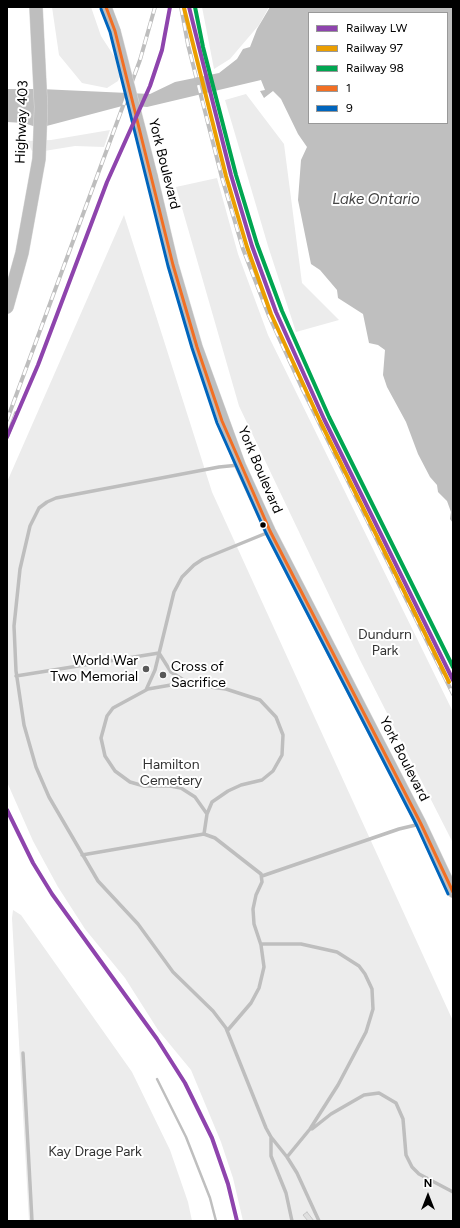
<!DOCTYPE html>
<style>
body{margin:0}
#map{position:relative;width:460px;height:1228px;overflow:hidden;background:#fff;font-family:Figtree,sans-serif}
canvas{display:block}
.frame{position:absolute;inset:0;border:8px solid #000;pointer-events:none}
.legend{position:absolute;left:308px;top:12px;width:140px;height:112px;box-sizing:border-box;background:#fff;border:1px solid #999;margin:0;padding:5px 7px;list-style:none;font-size:12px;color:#000}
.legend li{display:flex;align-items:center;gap:8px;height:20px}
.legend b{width:20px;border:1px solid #999}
.north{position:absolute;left:408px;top:1176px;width:40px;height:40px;-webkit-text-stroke:3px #fff;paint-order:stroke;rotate:0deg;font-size:11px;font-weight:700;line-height:16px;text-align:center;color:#000}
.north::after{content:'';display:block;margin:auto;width:14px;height:18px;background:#000;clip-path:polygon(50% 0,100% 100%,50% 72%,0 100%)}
</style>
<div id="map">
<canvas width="460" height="1228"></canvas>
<div class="frame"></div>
<ul class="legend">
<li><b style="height:5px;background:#8e44ad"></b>Railway LW</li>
<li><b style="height:5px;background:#eb9e00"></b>Railway 97</li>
<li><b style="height:5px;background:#00a651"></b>Railway 98</li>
<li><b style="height:5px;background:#f26f23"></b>1</li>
<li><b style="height:5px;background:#0065bd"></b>9</li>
</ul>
<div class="north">N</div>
</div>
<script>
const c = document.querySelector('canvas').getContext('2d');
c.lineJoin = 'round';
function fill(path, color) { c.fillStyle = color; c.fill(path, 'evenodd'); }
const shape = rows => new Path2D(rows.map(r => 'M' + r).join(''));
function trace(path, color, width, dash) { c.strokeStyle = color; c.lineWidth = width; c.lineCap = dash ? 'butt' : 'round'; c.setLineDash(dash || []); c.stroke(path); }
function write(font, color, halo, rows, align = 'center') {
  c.font = font + ' Figtree,sans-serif'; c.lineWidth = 4; c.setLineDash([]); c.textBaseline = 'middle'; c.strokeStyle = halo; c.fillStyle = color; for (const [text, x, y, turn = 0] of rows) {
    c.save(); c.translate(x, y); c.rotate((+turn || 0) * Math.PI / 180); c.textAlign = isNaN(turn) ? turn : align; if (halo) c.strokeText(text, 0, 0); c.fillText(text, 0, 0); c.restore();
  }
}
fill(shape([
 [52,7,91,7,101,36,123,70,118,81,107,88,82,83,59,55],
 [202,7,269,7,259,25,230,59,214,69],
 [246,94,284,144,302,283,339,320,296,332,268,246,225,100],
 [110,130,104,147,75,146,38,152,32,151,27,141,51,140],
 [217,178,238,254,268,335,453,712,453,843,360,660,239,406,176,187],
 [124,215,212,492,453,1021,453,1221,243,1221,233,1178,221,1142,191,1070,158,1030,125,978,85,929,58,887,33,841,7,782,7,482],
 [13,910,21,915,132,1072,170,1150,188,1202,192,1221,29,1221,12,918]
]), '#ececec');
fill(shape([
 [270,7,453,7,453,523,450,519,451,512,447,501,438,492,437,485,430,477,418,454,406,422,387,387,383,375,385,350,378,345,369,343,363,314,338,298,337,290,320,270,311,264,298,200,301,160,307,147,298,134,281,99,273,91,264,98,260,91,265,90,261,80,147,107,126,105,39,128,24,123,7,122,7,89,40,89,150,94,175,82,219,73,237,59,243,49,250,47,257,29],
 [309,13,447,13,447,123,309,123]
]), '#bfbfbf');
trace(shape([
 [157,1079,186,1137,210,1198,216,1221]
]), '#bfbfbf', 2.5);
const building = shape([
 [307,1212,314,1221,308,1221,303,1215,307,1212]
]);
fill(building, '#dfdfdf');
trace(building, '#c7c7c7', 1);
const primary = shape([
 [106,7,115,31],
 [152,176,173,265,197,347,240,465,270,531,421,824,453,892]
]);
const motorway = shape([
 [7,307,22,253,39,159,41,107,36,7]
]);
trace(primary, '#dbdbdb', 12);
trace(motorway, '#dbdbdb', 14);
trace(shape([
 [239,465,219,467,56,498,47,502,39,508,30,526,20,569,14,626,16,671,24,725,36,767,49,797,98,881,138,924,173,972,213,1011,226,1028,266,1128,271,1137,287,1157,297,1173,319,1221],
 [159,653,171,672,190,684],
 [16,676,159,653],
 [146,690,155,670,174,592,182,577,194,565,203,559,269,532],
 [204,834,207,814,212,802,228,791,241,785,262,780,273,771,282,755,283,735,276,717,260,700,226,689,194,685,171,685,148,689,113,708,107,716,101,738,105,756,115,771,130,782,144,786,170,786,181,788,195,797,207,814],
 [82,855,204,834,215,838,261,874,262,882,256,895,253,909,254,924,261,945,264,967,259,988,251,1003,227,1031],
 [262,876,399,829,420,824],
 [261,944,301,944,337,952,359,966,365,974,372,989,373,1009,366,1032,338,1085,310,1129,287,1157],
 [23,1053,32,1221],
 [312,1129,331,1114,364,1095,379,1093,396,1103,403,1119,406,1155,412,1167,419,1174,453,1192],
 [271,1138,271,1156,286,1193,292,1221]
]), '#bebebe', 3.5);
trace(primary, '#bebebe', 11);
trace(motorway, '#bebebe', 13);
const rail = shape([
 [181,7,188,45,222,178,243,249,269,316,301,386,453,694],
 [7,420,140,60,155,7],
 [7,437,16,413]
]);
trace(rail, '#bebebe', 4);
trace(rail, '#fff', 2.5, [8]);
const primaryBridge = shape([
 [115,31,152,176]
]);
trace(primaryBridge, '#dbdbdb', 12, []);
trace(primaryBridge, '#bebebe', 11);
trace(shape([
 [106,7,115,31,173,265,197,347,222,421,270,531,421,824,453,892]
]), '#f26f23', 3);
trace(shape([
 [101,9,110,32,168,266,192,348,217,423,266,533,417,826,448,894]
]), '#0065bd', 3);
trace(shape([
 [189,7,231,175,252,246,276,312,324,419,453,680],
 [7,437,38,365,107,182,150,86,162,50,170,7],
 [7,810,33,863,52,894,157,1039,185,1083,212,1138,228,1184,237,1221]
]), '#8e44ad', 4);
trace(shape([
 [184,8,226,176,247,247,271,314,320,421,449,682]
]), '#eb9e00', 4);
trace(shape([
 [195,7,203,47,236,175,257,244,282,311,329,417,453,667]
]), '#00a651', 4);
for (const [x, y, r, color] of [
 [263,525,3.5,"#000"],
 [146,669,4,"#595959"],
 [163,675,4,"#595959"]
]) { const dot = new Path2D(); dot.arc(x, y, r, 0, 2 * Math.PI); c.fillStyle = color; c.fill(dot); trace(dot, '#fff', 1.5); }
write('14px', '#000', '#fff', [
 ["Highway 403",22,122,-88],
 ["York Boulevard",164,164,76],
 ["York Boulevard",260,470,67],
 ["York Boulevard",404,759,63]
]);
write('14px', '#333', '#fff', [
 ["Dundurn",385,635],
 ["Park",385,651],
 ["Hamilton",171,765],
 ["Cemetery",171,781],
 ["Kay Drage Park",95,1152]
]);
write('14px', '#000', '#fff', [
 ["World War",138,661],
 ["Two Memorial",138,677],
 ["Cross of",171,667,"left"],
 ["Sacrifice",171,683,"left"]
], 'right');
write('italic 15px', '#444', '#fff', [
 ["Lake Ontario",376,200]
]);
</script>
